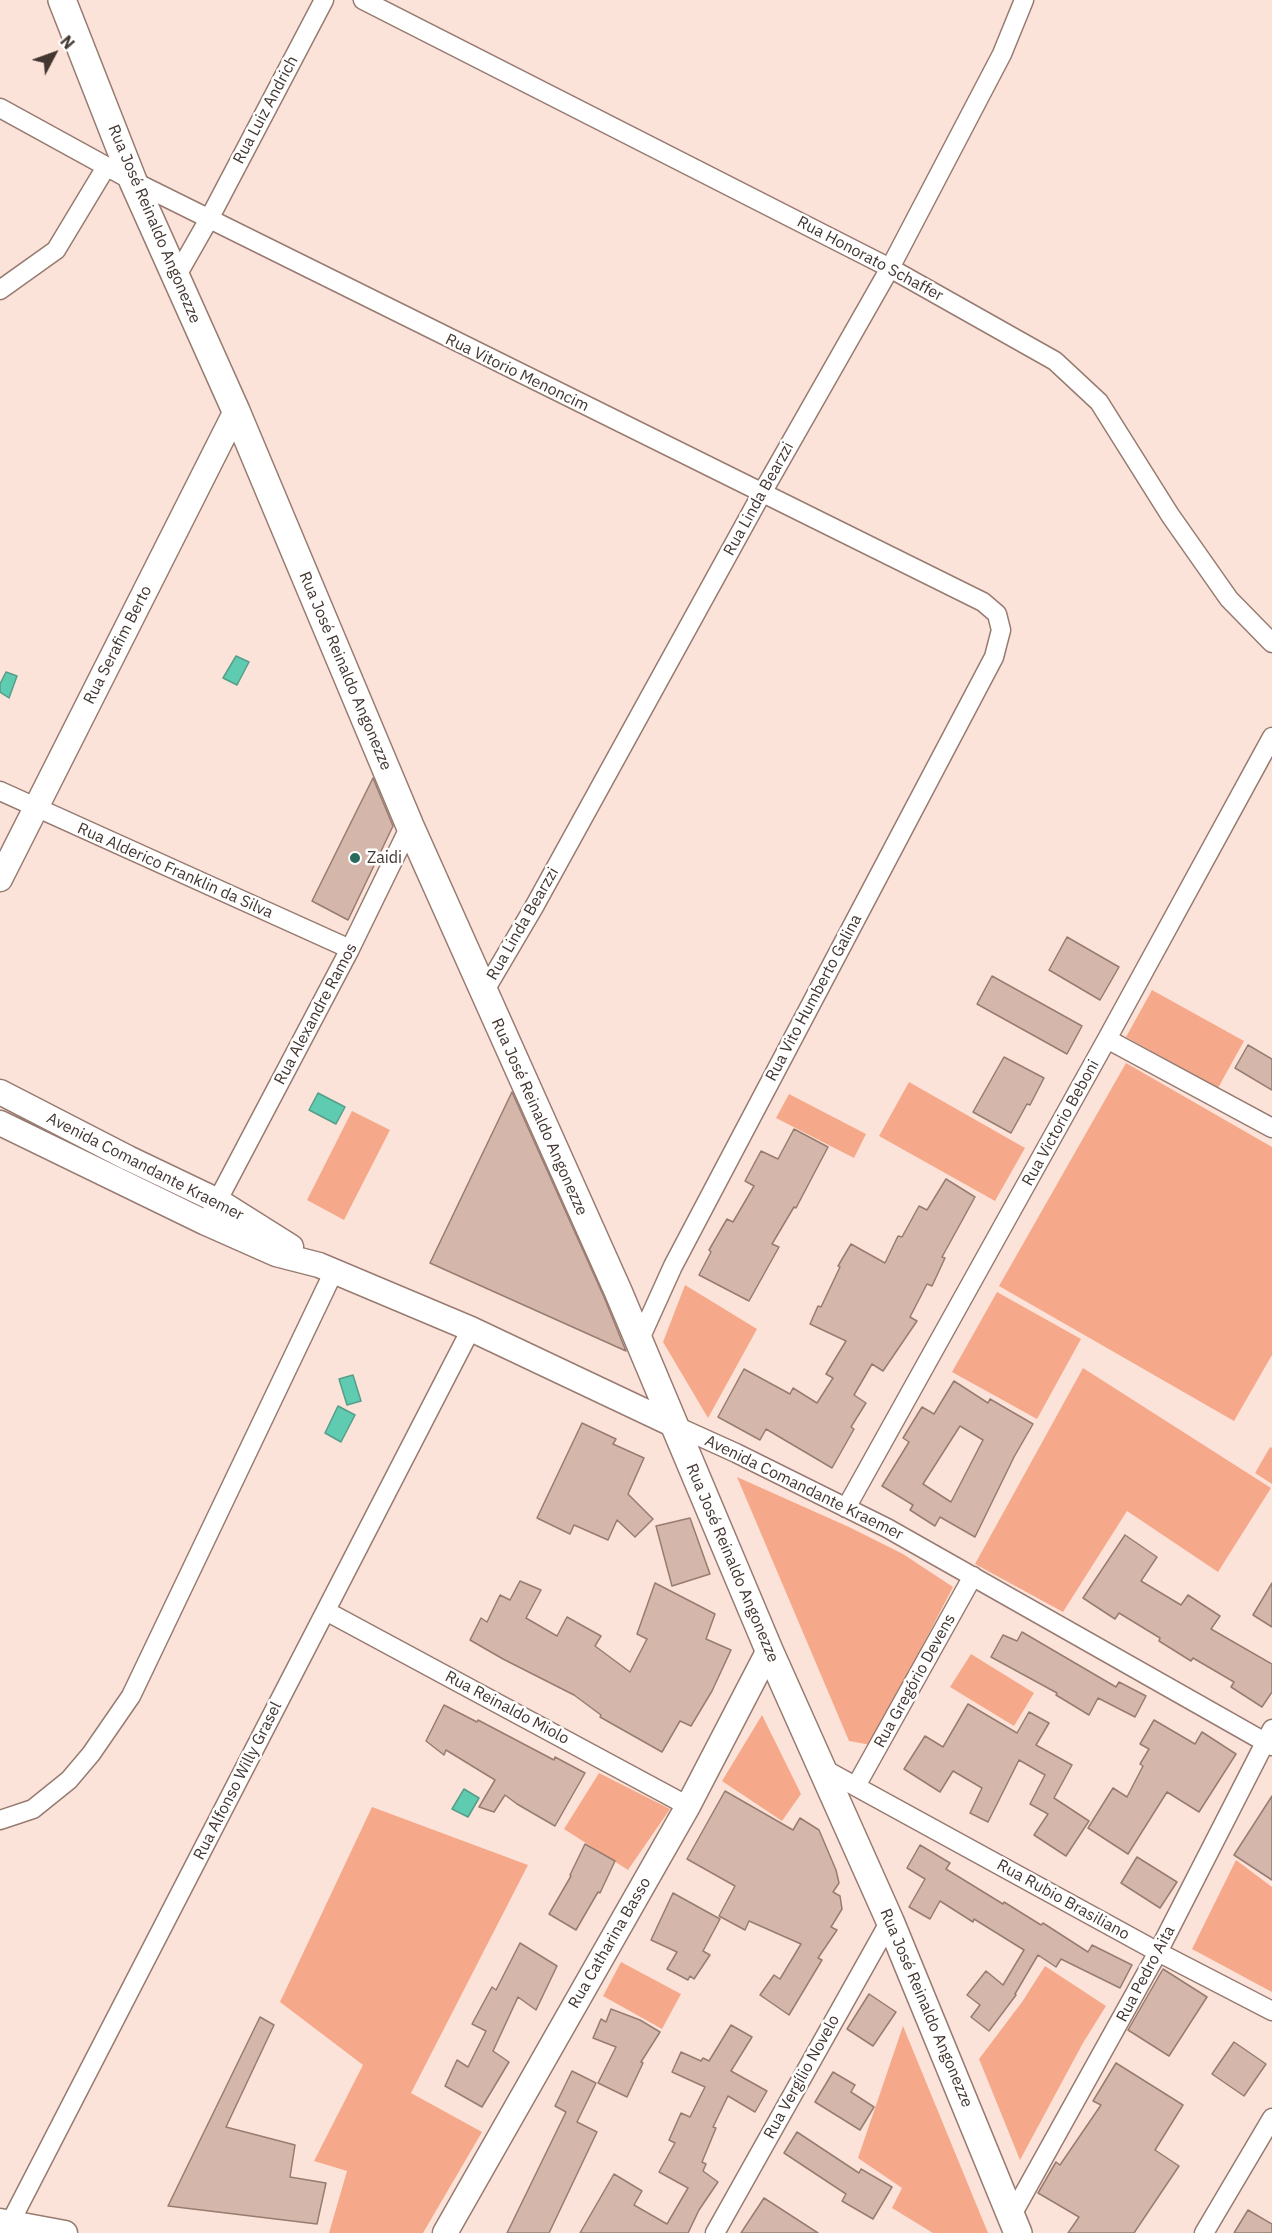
<!DOCTYPE html>
<meta charset="utf-8">
<style>
body{margin:0}
#map{position:relative;width:1272px;height:2233px;overflow:hidden;background:#fce3d9;font-family:"IBM Plex Sans",sans-serif}
canvas{display:block}
.north{position:absolute;left:24px;top:24px;width:60px;height:60px;-webkit-text-stroke:4px #fff;paint-order:stroke;rotate:49deg;font-size:16px;font-weight:700;line-height:24px;text-align:center;color:#423631}
.north::after{content:'';display:block;margin:auto;width:21px;height:27px;background:#423631;clip-path:polygon(50% 0,100% 100%,50% 72%,0 100%)}
</style>
<div id="map">
<canvas width="1272" height="2233"></canvas>
<div class="north">N</div>
</div>
<script>
const c = document.querySelector('canvas').getContext('2d');
c.lineJoin = 'round';
function fill(path, color) { c.fillStyle = color; c.fill(path, 'evenodd'); }
const shape = rows => new Path2D(rows.map(r => 'M' + r).join(''));
function trace(path, color, width, dash) { c.strokeStyle = color; c.lineWidth = width; c.lineCap = dash ? 'butt' : 'round'; c.setLineDash(dash || []); c.stroke(path); }
function write(font, color, halo, rows, align = 'center') {
  c.font = font + ' "IBM Plex Sans",sans-serif'; c.lineWidth = 5; c.setLineDash([]); c.textBaseline = 'middle'; c.strokeStyle = halo; c.fillStyle = color; for (const [text, x, y, turn = 0] of rows) {
    c.save(); c.translate(x, y); c.rotate((+turn || 0) * Math.PI / 180); c.textAlign = isNaN(turn) ? turn : align; if (halo) c.strokeText(text, 0, 0); c.fillText(text, 0, 0); c.restore();
  }
}
fill(shape([
 [1152,990,1244,1041,1218,1088,1126,1037],
 [1126,1063,1272,1147,1272,1355,1234,1421,999,1286],
 [909,1082,1025,1148,995,1201,879,1136],
 [789,1094,866,1134,854,1158,776,1118],
 [352,1111,390,1130,344,1220,307,1200],
 [685,1285,757,1329,708,1418,663,1342],
 [997,1292,1081,1339,1037,1419,952,1372],
 [1083,1368,1271,1488,1218,1572,1127,1511,1063,1612,975,1564],
 [1270,1447,1272,1448,1272,1484,1255,1473],
 [737,1477,849,1527,903,1554,953,1587,871,1745,849,1741],
 [971,1654,1034,1693,1014,1726,950,1687],
 [762,1715,801,1794,782,1821,722,1781],
 [599,1773,670,1809,628,1870,564,1829],
 [372,1807,528,1865,411,2093,482,2132,423,2233,329,2233,347,2171,314,2161,363,2065,280,2002],
 [1236,1860,1272,1887,1272,1992,1192,1949],
 [621,1962,681,1994,662,2029,603,1996],
 [1045,1966,1106,2006,1083,2043,1020,2160,979,2059,1022,2002],
 [903,2026,988,2233,933,2233,892,2208,902,2188,858,2158]
]), '#f6a98a');
const water = shape([
 [236,656,249,662,237,685,223,678,236,656],
 [6,672,17,676,9,698,0,692,0,684,6,672],
 [318,1093,345,1107,336,1124,309,1110,318,1093],
 [353,1375,361,1401,347,1405,339,1379,353,1375],
 [338,1406,355,1415,341,1442,325,1433,338,1406],
 [464,1789,479,1798,468,1817,452,1809,464,1789]
]);
fill(water, '#5fcbb0');
trace(water, '#569e8a', 1.5);
const building = shape([
 [373,778,393,826,348,920,312,901,373,778],
 [1067,937,1119,967,1100,1000,1049,970,1067,937],
 [992,976,1082,1026,1067,1054,977,1004,992,976],
 [1248,1045,1272,1059,1272,1090,1235,1068,1248,1045],
 [1004,1057,1044,1078,1030,1105,1027,1104,1011,1133,973,1112,1004,1057],
 [512,1092,604,1297,626,1351,430,1263,512,1092],
 [794,1129,828,1147,796,1208,794,1207,772,1244,779,1247,749,1301,699,1275,711,1252,709,1250,727,1219,733,1222,754,1186,745,1181,761,1151,778,1159,794,1129],
 [946,1179,975,1197,942,1257,945,1258,932,1286,927,1284,910,1317,917,1321,883,1371,872,1364,854,1395,866,1403,851,1427,854,1429,832,1468,766,1429,760,1440,718,1417,744,1369,790,1394,793,1388,817,1403,833,1378,826,1374,846,1341,810,1324,818,1306,821,1307,840,1267,838,1266,851,1244,885,1263,898,1236,902,1237,919,1206,927,1210,946,1179],
 [954,1381,988,1403,990,1399,1033,1424,1014,1457,975,1537,940,1517,935,1526,910,1510,913,1505,882,1486,909,1442,903,1438,922,1407,934,1414,954,1381],
 [960,1426,983,1440,951,1502,923,1484,960,1426],
 [582,1423,616,1439,613,1444,644,1458,628,1494,653,1519,635,1537,617,1520,608,1540,574,1525,570,1534,537,1518,582,1423],
 [690,1518,710,1574,672,1586,656,1526,690,1518],
 [1125,1535,1157,1557,1141,1581,1181,1605,1188,1595,1220,1616,1211,1629,1272,1664,1272,1692,1262,1707,1231,1687,1234,1682,1193,1658,1191,1661,1159,1641,1160,1638,1119,1613,1115,1619,1083,1598,1125,1535],
 [520,1581,541,1590,526,1618,557,1636,567,1617,601,1636,595,1646,630,1672,647,1639,637,1634,655,1583,715,1614,706,1639,731,1650,712,1691,691,1726,680,1721,662,1752,600,1717,601,1715,574,1695,503,1659,470,1640,481,1618,487,1622,500,1595,510,1600,520,1581],
 [1272,1583,1272,1627,1253,1615,1272,1583],
 [1022,1632,1116,1687,1119,1682,1146,1696,1135,1717,1098,1698,1089,1715,1056,1695,1057,1693,991,1657,1003,1635,1017,1641,1022,1632],
 [968,1704,1017,1733,1029,1712,1049,1723,1036,1745,1072,1765,1054,1798,1089,1821,1066,1856,1034,1835,1048,1814,1030,1804,1045,1775,1019,1760,988,1822,970,1813,982,1788,953,1771,940,1792,904,1769,925,1736,943,1747,968,1704],
 [444,1705,477,1722,478,1720,554,1760,555,1757,585,1773,555,1826,517,1804,505,1795,494,1812,479,1807,495,1780,446,1750,444,1755,426,1741,444,1705],
 [1154,1720,1195,1744,1202,1732,1236,1754,1199,1812,1167,1792,1128,1854,1088,1828,1113,1788,1127,1797,1143,1766,1140,1764,1149,1749,1140,1744,1154,1720],
 [725,1791,793,1830,800,1818,819,1830,836,1870,839,1883,833,1892,840,1896,842,1909,831,1927,837,1930,818,1958,822,1960,789,2015,760,1995,774,1975,780,1979,801,1944,749,1921,745,1930,719,1916,735,1886,687,1859,725,1791],
 [1272,1796,1272,1880,1234,1855,1272,1796],
 [585,1844,615,1861,600,1893,598,1892,576,1930,549,1914,571,1876,570,1875,585,1844],
 [920,1845,950,1863,946,1869,1003,1904,1004,1902,1041,1925,1043,1923,1088,1952,1092,1945,1132,1965,1120,1988,1061,1959,1056,1967,1038,1955,1015,1994,1016,1995,989,2031,971,2017,980,2005,967,1995,986,1971,1003,1985,1024,1950,974,1919,973,1922,940,1901,930,1919,909,1907,925,1879,907,1868,920,1845],
 [1137,1857,1177,1882,1160,1908,1121,1883,1137,1857],
 [673,1893,720,1919,703,1951,710,1955,694,1979,690,1976,688,1980,667,1969,677,1952,651,1940,673,1893],
 [520,1943,557,1966,536,2010,518,1997,493,2051,509,2062,482,2107,445,2086,457,2060,468,2067,486,2031,472,2024,492,1987,496,1990,520,1943],
 [1163,1969,1207,1997,1169,2056,1128,2030,1163,1969],
 [869,1994,896,2012,873,2046,847,2029,869,1994],
 [611,2009,640,2020,660,2032,641,2062,643,2063,627,2097,598,2083,616,2047,593,2038,601,2019,606,2022,611,2009],
 [260,2017,274,2025,226,2127,295,2145,290,2177,326,2183,317,2224,168,2206,260,2017],
 [731,2025,752,2037,731,2071,767,2091,755,2112,728,2096,713,2127,716,2128,702,2162,706,2164,703,2171,718,2182,699,2210,688,2233,580,2233,614,2174,642,2191,634,2205,667,2224,688,2188,659,2172,675,2143,669,2140,681,2113,690,2117,705,2087,672,2072,681,2052,701,2061,703,2058,709,2061,731,2025],
 [1234,2042,1266,2064,1244,2096,1212,2074,1234,2042],
 [1116,2063,1183,2105,1155,2150,1179,2166,1134,2233,1068,2233,1079,2217,1038,2193,1056,2162,1060,2165,1101,2105,1093,2101,1116,2063],
 [572,2071,596,2083,577,2122,597,2132,549,2233,507,2233,566,2112,555,2106,572,2071],
 [833,2072,855,2085,851,2092,874,2107,860,2130,815,2102,833,2072],
 [797,2132,859,2173,861,2169,892,2187,873,2219,842,2201,846,2194,784,2153,797,2132],
 [764,2198,818,2233,741,2233,764,2198],
 [1248,2210,1272,2224,1272,2233,1234,2233,1248,2210]
]);
fill(building, '#d4b6aa');
trace(building, '#987c70', 1.5);
const street = shape([
 [363,0,890,268,1055,361,1099,402,1170,515,1229,599,1272,643],
 [0,108,133,181,983,602,997,614,1001,630,994,657,673,1266,639,1341],
 [176,277,209,219,324,0],
 [0,290,56,250,106,167],
 [0,791,350,949],
 [484,992,534,907,762,493,890,268,1002,54,1024,0],
 [1107,1039,1272,1128],
 [212,1211,350,949,410,826],
 [674,1425,736,1453,887,1528,1272,1746],
 [846,1508,1107,1039,1272,737],
 [326,1611,688,1806],
 [822,1768,1158,1952,1272,2011],
 [856,1786,973,1576],
 [0,1820,33,1809,69,1780,91,1754,131,1696,334,1271],
 [1012,2215,1158,1952,1272,1729],
 [8,2233,10,2223,471,1329],
 [715,2233,890,1921],
 [1204,2233,1272,2118]
]);
const secondary = shape([
 [0,879,236,411],
 [0,1092,128,1158,218,1201,291,1247],
 [0,1123,206,1223,276,1254,319,1265,471,1329,674,1425],
 [0,2221,65,2233],
 [445,2233,688,1806,769,1650]
]);
const primary = shape([
 [62,0,133,181,236,411,410,826,618,1291,769,1650,890,1921,1018,2233]
]);
trace(street, '#977b70', 21);
trace(secondary, '#977b70', 27);
trace(primary, '#977b70', 30);
trace(street, '#fff', 18);
trace(secondary, '#fff', 24);
trace(primary, '#fff', 27);
for (const [x, y, r, color] of [
 [355,858,6,"#296b5b"]
]) { const dot = new Path2D(); dot.arc(x, y, r, 0, 2 * Math.PI); c.fillStyle = color; c.fill(dot); trace(dot, '#fff', 2); }
write('16px', '#423631', '#fff', [
 ["Rua Luiz Andrich",266,110,-62],
 ["Rua José Reinaldo Angonezze",154,224,67],
 ["Rua Honorato Schaffer",870,259,28],
 ["Rua Vitorio Menoncim",517,373,26],
 ["Rua Linda Bearzzi",759,499,-61],
 ["Rua Serafim Berto",118,645,-63],
 ["Rua José Reinaldo Angonezze",345,671,67],
 ["Rua Alderico Franklin da Silva",175,871,24],
 ["Rua Linda Bearzzi",523,924,-60],
 ["Rua Vito Humberto Galina",814,998,-62],
 ["Rua Alexandre Ramos",316,1014,-62],
 ["Rua José Reinaldo Angonezze",539,1117,66],
 ["Rua Victorio Beboni",1061,1123,-61],
 ["Avenida Comandante Kraemer",145,1167,27],
 ["Avenida Comandante Kraemer",804,1488,26],
 ["Rua José Reinaldo Angonezze",732,1563,67],
 ["Rua Gregório Devens",915,1681,-61],
 ["Rua Reinaldo Miolo",507,1708,28],
 ["Rua Alfonso Willy Grasel",238,1781,-63],
 ["Rua Rubio Brasiliano",1063,1900,29],
 ["Rua Catharina Basso",610,1943,-60],
 ["Rua Pedro Aita",1146,1974,-62],
 ["Rua José Reinaldo Angonezze",926,2008,67],
 ["Rua Vergílio Novelo",802,2077,-61]
]);
write('16px', '#423631', '#fff', [
 ["Zaidi",367,858]
], 'left');
</script>
